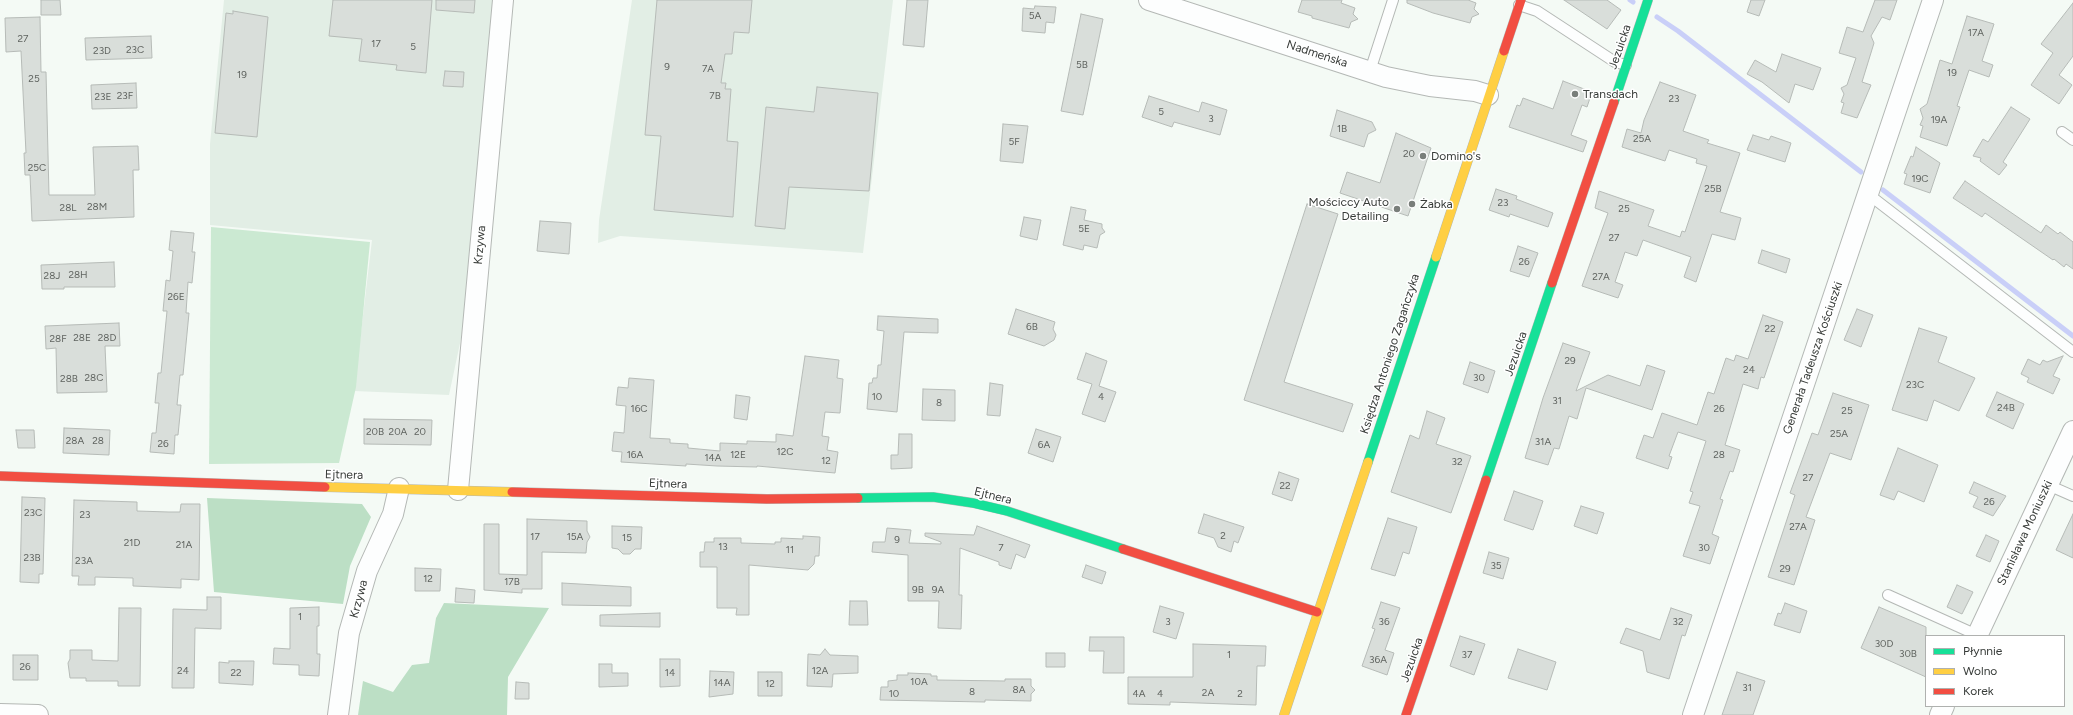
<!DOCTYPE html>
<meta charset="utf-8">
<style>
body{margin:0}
#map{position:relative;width:2073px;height:715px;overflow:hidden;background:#f4faf5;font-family:Figtree,sans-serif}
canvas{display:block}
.legend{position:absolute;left:1925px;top:635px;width:140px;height:72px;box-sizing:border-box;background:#fff;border:1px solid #afb1af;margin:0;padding:5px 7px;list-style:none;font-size:12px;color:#373b38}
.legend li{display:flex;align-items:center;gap:8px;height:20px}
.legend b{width:20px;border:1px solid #afb1af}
</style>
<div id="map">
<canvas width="2073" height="715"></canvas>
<ul class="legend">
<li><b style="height:5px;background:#16e098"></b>Płynnie</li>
<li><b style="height:5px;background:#ffcf43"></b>Wolno</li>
<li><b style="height:5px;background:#f24e42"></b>Korek</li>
</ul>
</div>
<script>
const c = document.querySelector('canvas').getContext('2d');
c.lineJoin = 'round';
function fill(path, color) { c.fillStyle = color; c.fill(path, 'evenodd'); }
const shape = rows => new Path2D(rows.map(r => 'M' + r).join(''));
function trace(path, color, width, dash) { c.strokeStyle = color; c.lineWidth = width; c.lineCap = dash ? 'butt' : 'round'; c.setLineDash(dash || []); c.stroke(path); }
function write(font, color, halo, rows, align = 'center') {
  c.font = font + ' Figtree,sans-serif'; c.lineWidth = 3; c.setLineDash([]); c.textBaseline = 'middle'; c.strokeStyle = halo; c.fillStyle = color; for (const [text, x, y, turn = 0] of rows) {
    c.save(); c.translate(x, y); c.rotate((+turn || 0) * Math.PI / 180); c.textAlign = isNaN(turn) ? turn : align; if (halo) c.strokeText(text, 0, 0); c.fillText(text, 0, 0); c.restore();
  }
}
fill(shape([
 [224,0,500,0,480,249,449,395,354,391,372,240,210,225,210,144],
 [632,0,893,0,863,253,620,236,598,243,599,220]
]), '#e2eee5');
fill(shape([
 [211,227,370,242,356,387,339,463,209,464]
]), '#cbe9d2');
fill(shape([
 [207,498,362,504,371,517,350,566,343,604,214,592],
 [444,603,549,608,508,677,507,715,358,715,363,681,393,692,412,665,429,663,436,618]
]), '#bcdfc5');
trace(shape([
 [1630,0,1633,2],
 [1657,17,1678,31,1861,172],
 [1883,190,2073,336]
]), '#c9cff8', 5);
const building = shape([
 [41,0,60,0,61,15,41,15,41,0],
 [333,0,432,0,426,73,396,70,397,65,359,61,362,39,329,36,333,0],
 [436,0,475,0,474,13,436,10,436,0],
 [657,0,752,0,749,33,734,32,732,54,725,54,721,83,726,83,725,89,731,89,727,141,738,142,733,217,654,210,661,136,645,135,657,0],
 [907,0,928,0,924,47,903,45,907,0],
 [1302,0,1342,0,1341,3,1355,8,1353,14,1358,19,1351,22,1349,28,1312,18,1312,16,1298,12,1302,0],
 [1407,0,1468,0,1476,3,1474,9,1479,14,1472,17,1470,23,1433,13,1407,3,1407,0],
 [1564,0,1607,0,1621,10,1607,29,1564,0],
 [1751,0,1765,0,1759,16,1747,12,1751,0],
 [1875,0,1897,0,1890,20,1882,17,1871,36,1874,43,1862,82,1871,85,1857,118,1841,113,1844,103,1841,102,1844,94,1841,88,1847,85,1856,58,1839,53,1847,27,1863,32,1875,0],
 [2073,3,2073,56,2059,75,2072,85,2059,104,2031,85,2053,53,2041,44,2073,3],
 [1035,6,1056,7,1054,23,1046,22,1045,33,1022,31,1023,8,1034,9,1035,6],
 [233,11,268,17,257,137,215,133,226,13,233,14,233,11],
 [1081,14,1103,19,1083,115,1061,111,1081,14],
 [1967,16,1994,24,1982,61,1993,65,1989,77,1969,70,1957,106,1960,107,1947,146,1920,137,1923,126,1920,125,1923,118,1920,109,1927,104,1940,60,1952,64,1967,16],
 [40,17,41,72,46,72,49,195,95,195,93,147,138,146,139,170,133,170,134,217,32,221,30,175,25,175,24,153,26,153,21,51,6,52,5,18,40,17],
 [151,36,152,58,86,60,85,38,151,36],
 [1782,54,1821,68,1813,90,1795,84,1789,103,1762,82,1747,74,1755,60,1776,72,1782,54],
 [445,71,464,72,463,87,443,86,445,71],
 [1563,81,1592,92,1587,107,1582,105,1571,135,1587,141,1583,152,1509,127,1517,105,1520,106,1523,98,1553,109,1563,81],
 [1660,82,1696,95,1683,131,1709,140,1707,143,1740,153,1720,212,1741,218,1735,240,1712,234,1696,282,1684,277,1691,257,1643,240,1637,256,1625,252,1615,282,1623,285,1618,298,1582,286,1608,213,1595,208,1599,191,1654,210,1648,226,1680,237,1682,231,1685,232,1707,166,1696,163,1697,159,1669,150,1665,161,1622,147,1627,129,1641,133,1644,120,1660,82],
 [136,83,137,108,92,109,91,85,136,83],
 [817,87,878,93,869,191,789,187,785,229,755,226,766,107,814,112,817,87],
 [1149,96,1199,112,1202,102,1227,110,1220,135,1174,122,1172,127,1142,117,1149,96],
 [2011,107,2030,119,2003,162,2007,165,1999,175,1980,161,1981,158,1973,156,1983,139,1988,142,2011,107],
 [1337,110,1372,122,1376,130,1368,134,1364,147,1330,136,1337,110],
 [1003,124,1028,126,1023,163,1000,161,1003,124],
 [1396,133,1431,148,1408,216,1340,193,1347,172,1380,183,1396,133],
 [1753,135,1769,140,1771,136,1791,143,1785,162,1747,150,1753,135],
 [1916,147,1940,163,1930,193,1904,184,1907,174,1904,173,1911,156,1913,157,1916,147],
 [1965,181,2041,233,2046,225,2058,234,2060,232,2073,242,2073,269,2066,264,2064,267,2054,259,2053,260,1985,213,1982,217,1953,198,1965,181],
 [1496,189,1517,196,1516,199,1553,213,1548,227,1510,214,1509,217,1489,210,1496,189],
 [1307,204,1338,214,1284,382,1353,404,1343,432,1244,400,1307,204],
 [1071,207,1086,210,1084,220,1102,224,1102,228,1105,232,1100,235,1097,248,1084,245,1083,250,1063,245,1071,207],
 [1024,217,1041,220,1037,240,1020,236,1024,217],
 [540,221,571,223,569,254,537,251,540,221],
 [171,231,194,233,192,252,195,252,192,283,188,282,186,313,189,313,183,375,180,375,177,405,181,405,178,435,175,435,174,454,150,452,152,433,156,433,159,403,155,403,158,373,161,373,167,311,163,311,166,280,170,281,173,251,169,250,171,231],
 [1518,246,1538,253,1529,277,1510,271,1518,246],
 [1762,250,1790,259,1786,273,1758,263,1762,250],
 [114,262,115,287,64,287,64,289,42,289,41,265,114,262],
 [1016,309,1055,322,1053,329,1056,335,1054,340,1044,346,1008,334,1016,309],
 [1857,309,1873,315,1861,347,1844,340,1857,309],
 [1763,315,1783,322,1764,378,1761,377,1758,389,1743,384,1725,445,1740,450,1733,472,1730,471,1720,499,1723,500,1712,534,1719,537,1710,564,1683,556,1700,506,1689,503,1693,492,1690,491,1706,441,1678,432,1669,456,1672,457,1668,469,1636,458,1644,435,1653,438,1662,413,1697,425,1708,392,1714,394,1726,358,1734,361,1736,355,1748,359,1763,315],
 [878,316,938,319,938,333,904,332,897,412,867,409,869,383,872,383,873,378,877,378,878,365,881,365,884,331,877,330,878,316],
 [119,323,120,346,105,346,107,392,57,393,56,348,46,349,45,326,119,323],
 [1919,328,1947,337,1938,362,1975,378,1959,411,1934,400,1927,421,1892,410,1919,328],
 [1563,343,1590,352,1576,391,1608,375,1640,386,1647,365,1665,371,1652,410,1586,388,1577,419,1569,416,1559,449,1554,448,1548,465,1525,458,1543,398,1563,343],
 [1086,353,1107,361,1099,386,1116,392,1105,422,1082,414,1092,384,1077,379,1086,353],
 [805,356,839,360,837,378,843,379,840,413,825,412,822,436,829,437,827,450,838,452,835,473,757,466,757,467,717,466,686,464,686,466,621,462,622,452,612,451,614,432,624,433,626,406,616,405,618,387,628,388,629,378,654,380,650,438,670,439,670,443,688,444,688,448,720,451,720,443,747,444,747,441,776,442,776,434,793,436,805,356],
 [2063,356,2053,376,2060,379,2053,394,2027,382,2029,378,2021,374,2028,359,2040,365,2043,360,2047,362,2063,356],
 [1470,362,1495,371,1488,393,1463,384,1470,362],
 [990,383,1003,385,1000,416,987,415,990,383],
 [923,389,955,390,955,421,922,420,923,389],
 [1997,392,2024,404,2013,429,1986,416,1997,392],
 [1833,393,1869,405,1851,460,1830,453,1806,517,1815,520,1794,585,1768,577,1795,495,1790,493,1812,433,1818,435,1833,393],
 [736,395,750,397,747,420,734,418,736,395],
 [1427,411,1445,418,1436,444,1471,456,1451,513,1391,492,1410,435,1419,439,1427,411],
 [364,419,432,420,431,445,364,444,364,419],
 [64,428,110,430,109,455,63,453,64,428],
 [1036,429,1061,437,1053,462,1028,453,1036,429],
 [16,430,34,430,35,448,18,448,16,430],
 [899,434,912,434,912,468,891,469,891,455,898,455,899,434],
 [1898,448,1938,465,1924,502,1898,491,1894,500,1880,495,1898,448],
 [1279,472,1299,479,1292,501,1272,494,1279,472],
 [1974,482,2006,496,1993,516,1973,507,1978,497,1969,493,1974,482],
 [1514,491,1543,501,1533,530,1504,520,1514,491],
 [22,497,45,498,43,574,39,574,39,583,20,582,22,497],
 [74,500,137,502,137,511,169,512,180,512,181,504,200,504,199,580,181,579,181,588,133,586,133,578,95,577,95,585,78,585,79,576,72,576,74,500],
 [1581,506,1604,513,1597,534,1574,526,1581,506],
 [1204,514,1244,527,1238,543,1234,541,1231,552,1218,547,1214,538,1198,533,1204,514],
 [2073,514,2073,558,2056,550,2073,514],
 [1388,518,1417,527,1409,554,1403,552,1395,576,1371,569,1388,518],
 [527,519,587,521,587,531,590,537,587,542,586,553,542,552,542,589,522,589,522,593,484,590,484,524,499,524,499,574,527,575,527,519],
 [612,526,642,527,641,549,635,549,630,554,623,554,618,549,612,548,612,526],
 [977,526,1030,545,1025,558,1016,554,1011,569,999,565,999,562,960,548,959,595,962,595,961,629,938,628,939,601,908,601,908,555,872,552,873,542,885,542,887,528,911,530,909,543,941,544,941,542,925,536,925,533,974,535,977,526],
 [1986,535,1999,541,1990,562,1976,556,1986,535],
 [803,536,820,537,819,556,815,556,814,564,808,570,749,565,749,615,736,615,737,608,717,608,717,567,700,567,700,552,704,552,705,542,714,542,714,538,741,538,741,543,775,544,775,542,781,542,781,538,803,539,803,536],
 [1489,552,1509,558,1503,579,1483,573,1489,552],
 [1086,565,1106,572,1102,584,1082,577,1086,565],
 [415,568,441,569,440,591,415,591,415,568],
 [562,583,631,587,631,606,562,605,562,583],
 [1957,585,1973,592,1962,614,1947,607,1957,585],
 [456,588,475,590,474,603,455,602,456,588],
 [207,597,221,597,221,629,195,628,194,688,172,688,173,609,207,610,207,597],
 [850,601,867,601,868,625,849,625,850,601],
 [1381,602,1400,608,1385,650,1394,653,1387,675,1362,666,1375,629,1372,628,1381,602],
 [1785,603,1807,611,1800,633,1774,625,1778,613,1781,614,1785,603],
 [1160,606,1184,613,1176,639,1153,632,1160,606],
 [319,607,319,626,317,626,317,654,320,654,319,676,299,675,299,665,273,664,274,648,290,649,290,608,319,607],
 [1879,607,1926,627,1926,677,1861,648,1879,607],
 [119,608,141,608,140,686,118,686,118,681,86,681,86,678,70,678,68,663,70,659,70,650,92,650,92,660,118,661,119,608],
 [1671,608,1692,615,1685,636,1682,635,1669,679,1647,672,1643,651,1620,643,1626,628,1660,640,1671,608],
 [660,613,660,627,600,626,600,615,660,613],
 [1460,636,1485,644,1474,675,1450,666,1460,636],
 [1090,637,1124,637,1124,673,1103,673,1104,651,1089,651,1090,637],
 [1193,644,1266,646,1265,666,1257,666,1256,705,1170,702,1170,705,1128,704,1128,677,1193,677,1193,644],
 [825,649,830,655,858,656,858,673,833,674,832,687,807,686,808,654,820,655,825,649],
 [1518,649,1556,662,1547,690,1508,678,1518,649],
 [1046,653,1065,653,1065,667,1046,667,1046,653],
 [13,655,38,655,38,680,13,680,13,655],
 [660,659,680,659,680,686,660,687,660,659],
 [229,661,254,661,253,685,219,683,219,662,229,663,229,661],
 [599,664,612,664,612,673,628,673,628,686,599,687,599,664],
 [710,671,734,672,733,694,709,697,710,671],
 [758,672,782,672,782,696,758,696,758,672],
 [1737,672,1765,681,1753,715,1722,715,1737,672],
 [908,673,931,674,931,676,937,676,937,680,1005,681,1005,679,1031,679,1031,686,1035,690,1031,694,1031,701,985,700,985,702,880,700,881,687,888,687,888,681,897,680,897,675,908,675,908,673],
 [516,682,529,683,529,699,515,699,516,682]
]);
fill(building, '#d9deda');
trace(building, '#b6bbb7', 1);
const lane = shape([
 [1519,5,1537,11,1615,62,1626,65],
 [1370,71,1393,0],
 [2062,132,2073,140],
 [1868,194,2073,352],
 [2048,485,2073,496],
 [1888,595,1977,635]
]);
const street = shape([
 [1149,0,1386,77,1430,86,1475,91,1488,95],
 [458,490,503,0],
 [1977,636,2073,431],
 [0,714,38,715],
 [338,715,349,633,367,571,393,514,399,488],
 [1693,715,1933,0],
 [1940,715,1944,706]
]);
const fast = shape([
 [1614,102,1648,0],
 [1368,462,1436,257],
 [1486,480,1552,283],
 [858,498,933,497,973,503,1007,511,1123,549]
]);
const slow = shape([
 [1436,257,1504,51],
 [325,487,512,492],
 [1284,715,1368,462]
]);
const jam = shape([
 [1504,51,1521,0],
 [1552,283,1614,102],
 [0,476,325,487],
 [512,492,767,499,858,498],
 [1123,549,1317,612],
 [1406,715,1486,480]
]);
trace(lane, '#b4b8b5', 12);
trace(street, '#b4b8b5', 22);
trace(fast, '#b4b8b5', 10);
trace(slow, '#b4b8b5', 10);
trace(jam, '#b4b8b5', 10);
trace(lane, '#fdfefe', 10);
trace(street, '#fdfefe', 20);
trace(fast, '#16e098', 9);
trace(slow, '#ffcf43', 9);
trace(jam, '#f24e42', 9);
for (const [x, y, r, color] of [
 [1575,94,4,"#797e7a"],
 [1423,156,4,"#797e7a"],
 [1412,204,4,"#797e7a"],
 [1397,209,4,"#797e7a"]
]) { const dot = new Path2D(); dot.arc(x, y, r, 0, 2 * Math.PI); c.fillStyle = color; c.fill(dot); trace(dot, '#fff', 1.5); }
write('10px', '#606460', null, [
 ["5A",1035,16],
 ["17A",1976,33],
 ["27",23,39],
 ["17",376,44],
 ["5",413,47],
 ["23C",135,50],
 ["23D",102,51],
 ["5B",1082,65],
 ["9",667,67],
 ["7A",708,69],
 ["19",1952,73],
 ["19",242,75],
 ["25",34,79],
 ["23F",125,96],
 ["7B",715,96],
 ["23E",103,97],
 ["23",1674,99],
 ["5",1161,112],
 ["3",1211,119],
 ["19A",1939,120],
 ["1B",1342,129],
 ["25A",1642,139],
 ["5F",1014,142],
 ["20",1409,154],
 ["25C",37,168],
 ["19C",1920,179],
 ["25B",1713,189],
 ["23",1503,203],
 ["28M",97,207],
 ["28L",68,208],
 ["25",1624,209],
 ["5E",1084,229],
 ["27",1614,238],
 ["26",1524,262],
 ["28H",78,275],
 ["28J",52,276],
 ["27A",1601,277],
 ["26E",176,297],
 ["6B",1032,327],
 ["22",1770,329],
 ["28E",82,338],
 ["28D",107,338],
 ["28F",58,339],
 ["29",1570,361],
 ["24",1749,370],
 ["28C",94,378],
 ["30",1479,378],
 ["28B",69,379],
 ["23C",1915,385],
 ["10",877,397],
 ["4",1101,397],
 ["31",1557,401],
 ["8",939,403],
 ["24B",2006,408],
 ["16C",639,409],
 ["26",1719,409],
 ["25",1847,411],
 ["20B",375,432],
 ["20A",398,432],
 ["20",420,432],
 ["25A",1839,434],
 ["28A",75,441],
 ["28",98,441],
 ["31A",1543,442],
 ["26",163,444],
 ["6A",1044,445],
 ["12C",785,452],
 ["16A",635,455],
 ["12E",738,455],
 ["28",1719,455],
 ["14A",713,458],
 ["12",826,461],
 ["32",1457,462],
 ["27",1808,478],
 ["22",1285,486],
 ["26",1989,502],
 ["23C",33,513],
 ["23",85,515],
 ["27A",1798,527],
 ["2",1223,536],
 ["17",535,537],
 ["15A",575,537],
 ["15",627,538],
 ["9",897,540],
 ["21D",132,543],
 ["21A",184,545],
 ["13",723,547],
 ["7",1001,548],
 ["30",1704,548],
 ["11",790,550],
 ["23B",32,558],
 ["23A",84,561],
 ["35",1496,566],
 ["29",1785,569],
 ["12",428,579],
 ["17B",512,582],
 ["9B",918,590],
 ["9A",938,590],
 ["1",300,617],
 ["3",1168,622],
 ["36",1384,622],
 ["32",1678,622],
 ["30D",1884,644],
 ["30B",1908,654],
 ["1",1229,655],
 ["37",1467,655],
 ["36A",1378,660],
 ["26",25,667],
 ["24",183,671],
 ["12A",820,671],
 ["22",236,673],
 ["14",670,673],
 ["10A",919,682],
 ["14A",722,683],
 ["12",770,684],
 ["31",1747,688],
 ["8A",1019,690],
 ["8",972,692],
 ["2A",1208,693],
 ["10",894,694],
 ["4A",1139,694],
 ["4",1160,694],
 ["2",1240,694]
]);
write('12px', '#373b38', '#fff', [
 ["Jezuicka",1620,47,-71],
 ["Nadmeńska",1317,54,18],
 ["Krzywa",480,245,-85],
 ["Księdza Antoniego Zagańczyka",1390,354,-72],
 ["Jezuicka",1516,354,-71],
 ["Generała Tadeusza Kościuszki",1813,358,-71],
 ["Ejtnera",344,475,1],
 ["Ejtnera",668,484,2],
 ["Ejtnera",993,496,14],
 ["Stanisława Moniuszki",2025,533,-65],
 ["Krzywa",359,599,-75],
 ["Jezuicka",1412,660,-71]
]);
write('12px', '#373b38', '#fff', [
 ["Transdach",1583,94],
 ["Domino's",1431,156],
 ["Mościccy Auto",1389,202,"right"],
 ["Detailing",1389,216,"right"],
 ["Żabka",1420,204]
], 'left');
</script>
